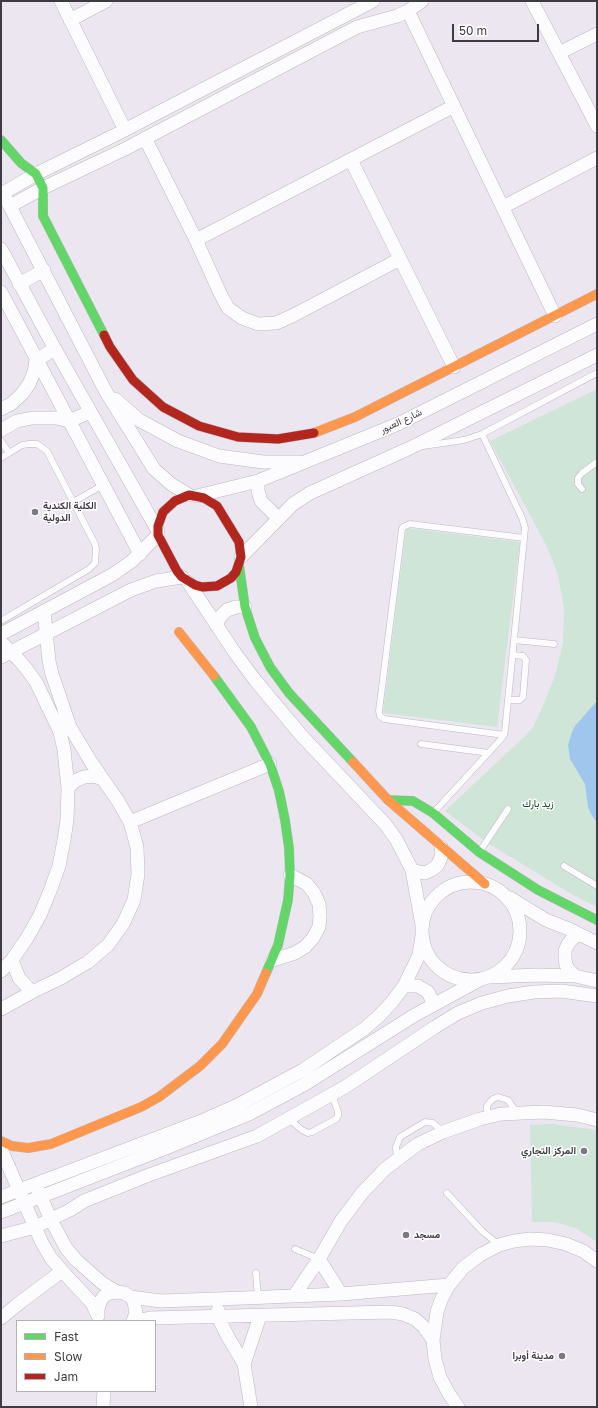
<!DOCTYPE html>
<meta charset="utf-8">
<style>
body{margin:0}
#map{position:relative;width:598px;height:1408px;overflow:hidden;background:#ece6f1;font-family:"Golos Text",sans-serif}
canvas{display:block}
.frame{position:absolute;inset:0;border:2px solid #3f3b43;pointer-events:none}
.legend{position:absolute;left:16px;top:1320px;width:140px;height:72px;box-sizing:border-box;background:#fff;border:1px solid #b2b1b4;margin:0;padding:5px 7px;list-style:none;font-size:12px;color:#3f3b43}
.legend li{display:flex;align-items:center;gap:8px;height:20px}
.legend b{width:20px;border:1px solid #b2b1b4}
.scale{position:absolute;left:452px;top:24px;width:87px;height:18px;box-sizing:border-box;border:2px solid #3f3b43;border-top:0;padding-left:5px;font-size:12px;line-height:14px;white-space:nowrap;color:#3f3b43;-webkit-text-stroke:3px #fff;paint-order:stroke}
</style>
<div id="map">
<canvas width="598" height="1408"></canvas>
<div class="frame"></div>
<ul class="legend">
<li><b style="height:5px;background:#63d668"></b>Fast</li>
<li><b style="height:5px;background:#ff974d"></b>Slow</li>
<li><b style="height:5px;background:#b3261e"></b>Jam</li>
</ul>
<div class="scale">50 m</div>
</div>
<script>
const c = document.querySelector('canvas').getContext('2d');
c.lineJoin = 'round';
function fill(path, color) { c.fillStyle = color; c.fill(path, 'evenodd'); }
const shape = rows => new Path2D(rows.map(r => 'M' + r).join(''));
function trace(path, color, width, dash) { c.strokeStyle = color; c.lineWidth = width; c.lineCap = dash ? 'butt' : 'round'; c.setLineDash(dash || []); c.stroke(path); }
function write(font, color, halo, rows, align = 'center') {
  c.font = font + ' "Golos Text",Vazirmatn,sans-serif'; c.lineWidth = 3; c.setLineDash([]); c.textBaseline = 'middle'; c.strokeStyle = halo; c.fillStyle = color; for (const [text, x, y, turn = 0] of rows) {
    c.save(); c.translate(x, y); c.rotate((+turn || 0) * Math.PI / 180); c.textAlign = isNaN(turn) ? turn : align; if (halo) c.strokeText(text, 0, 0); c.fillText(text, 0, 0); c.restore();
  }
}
fill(shape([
 [597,389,597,907,573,895,486,842,445,811,526,735,533,727,542,708,555,676,563,643,564,608,558,575,552,559,545,543,490,441],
 [406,528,520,542,497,727,383,713],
 [553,1124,597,1130,597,1242,575,1228,554,1222,532,1222,530,1125]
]), '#cfe5d8');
fill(shape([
 [597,701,597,823,591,814,588,807,585,784,570,759,568,745,572,732,575,726]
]), '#a0c6ee');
const lane = shape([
 [1,441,9,453],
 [423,446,464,440,482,434,597,373],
 [1,458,22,445,29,444,37,444,47,451,95,544,96,549,95,563,89,569,1,621],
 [582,489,578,484,578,478,582,473,597,462],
 [73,502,103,485],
 [514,640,554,644],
 [508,700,520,700,523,697,526,660,523,656,513,655],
 [504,735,384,719,380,716,379,711,402,529,403,527,410,524,524,538],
 [421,744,489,753],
 [434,812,502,738,505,731,525,528,522,518,482,434],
 [480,851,508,809],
 [564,866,597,886],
 [487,1117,487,1106,490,1102,493,1099,498,1097,508,1100,517,1113],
 [289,1119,302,1130,308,1133,312,1132,336,1119,338,1116,338,1112,332,1094],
 [397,1159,396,1147,400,1137,425,1122,433,1123,443,1132],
 [447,1193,482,1231,499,1245],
 [295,1249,319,1259],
 [256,1273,258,1298]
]);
const street = shape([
 [61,1,125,130],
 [532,1,597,126],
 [408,11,555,316],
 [70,20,106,1],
 [559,53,597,34],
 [145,138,196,240,220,293,228,308,242,318,258,324,276,323,292,316,400,259],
 [351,160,454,367],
 [3,193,36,174,117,134,373,1],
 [6,199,106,392,154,469,171,484,189,495],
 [10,206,43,188,125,149,357,27,397,16,408,11,422,1],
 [503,207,597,158],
 [196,240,454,106],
 [1,249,55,349,158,531],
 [19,284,44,270],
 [1,292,140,554],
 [115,399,139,420,178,441,219,456,263,462,299,462],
 [1,409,11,404,22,394,29,384,34,372,36,360,55,349],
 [1,430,17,421,32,418,57,418,69,421,90,412],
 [258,481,258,491,261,501,278,518],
 [197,496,258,481,398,424,597,324],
 [241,557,293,504,310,493,410,448,597,355],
 [188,582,235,653,255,680,301,735,386,825,396,839,412,870,422,925],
 [216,625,220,617,227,610,236,607,245,607],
 [1,634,112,575,132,561,158,535],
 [1,642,20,661,28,671,36,682,60,732,64,750,68,788,67,820,64,840,59,866,50,891,40,915,27,938,12,960,1,971],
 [1,657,131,590,156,581,182,577],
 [68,788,75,781,84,777,94,776,103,779],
 [130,822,270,764],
 [412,870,418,872,425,873,431,870,437,866,440,860,442,854,441,847],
 '422 931a49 49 0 1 1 98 0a49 49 0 1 1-98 0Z',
 [510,898,546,920,569,929,597,943],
 [12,960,19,978,32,992],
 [273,960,295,953,305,947,313,938,319,927,320,916,319,904,314,893,307,884,290,875],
 [575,976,570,971,566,965,565,958,565,951,568,944,573,938,579,935],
 [490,977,537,975,575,976,597,981],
 [404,986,418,986,428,992,434,1004],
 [1,1009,32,992,61,978,88,962,108,945,123,924,134,900,138,874,137,847,130,822,118,801,91,762,70,727,52,674,49,661,44,611],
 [1,1149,42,1243,51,1258,62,1271,92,1303,98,1316],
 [37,1188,51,1220,66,1248,76,1260,102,1283,117,1292],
 [1,1197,204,1120,238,1105,303,1070,364,1029,379,1016,392,1002,404,986,419,955,422,936],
 [1,1212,166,1148,249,1114,305,1084,415,1015,481,979],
 [1,1236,35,1227,70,1210,84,1201,149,1175,257,1136,345,1087,435,1027,458,1013,482,1003,508,996,534,992,561,991,597,996],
 [319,1259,341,1294],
 [294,1296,319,1259,341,1221,362,1193,385,1169,418,1144,443,1132,480,1119,501,1114,543,1112,577,1115,597,1120],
 [131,1297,161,1301,244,1298,341,1294,449,1285],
 [218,1310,218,1317,228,1337,244,1364,251,1407],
 [98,1316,98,1309,100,1302,104,1296,110,1293,117,1292,124,1293,131,1297,134,1302,136,1313,133,1321],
 [1,1318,18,1304,62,1271],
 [137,1321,150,1318,391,1312,403,1314,415,1319,424,1327,433,1340],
 [244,1364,260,1316],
 [103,1407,104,1391],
 [458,1407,449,1394,440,1377,435,1359,433,1340,437,1312,442,1298,449,1285,463,1268,480,1255,499,1245,514,1241,530,1239,548,1240,566,1244,583,1251,597,1261]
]);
const fast = shape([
 [1,140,21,163,36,174,43,188,43,216,104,335],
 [239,565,245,607,255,638,270,667,289,693,353,762],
 [214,676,251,727,270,764,279,791,285,820,289,848,290,875,288,900,278,945,266,973],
 [388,800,413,801,433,813,479,852,538,890,597,920]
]);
const slow = shape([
 [314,433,355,417,597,294],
 [179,632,214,676],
 [353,762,388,800,485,884],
 [1,1141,12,1146,28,1148,51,1144,141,1107,159,1097,200,1066,222,1044,257,994,266,973]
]);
const jam = shape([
 [104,335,110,347,133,380,163,407,199,426,238,437,278,439,314,433],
 [189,495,204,498,217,506,239,542,241,557,236,572,231,578,217,586,202,587,195,585,182,577,177,571,158,535,158,526,163,512,175,501,189,495]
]);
trace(lane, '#bcb7c0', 7);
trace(street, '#bcb7c0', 14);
trace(fast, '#bcb7c0', 10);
trace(slow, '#bcb7c0', 10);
trace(jam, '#bcb7c0', 10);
trace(lane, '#fcfbfd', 6);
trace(street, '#fcfbfd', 13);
trace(fast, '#63d668', 9);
trace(slow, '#ff974d', 9);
trace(jam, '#b3261e', 9);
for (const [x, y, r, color] of [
 [35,512,4,"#7c7780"],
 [584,1151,4,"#7c7780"],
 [406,1235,4,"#7c7780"],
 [562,1356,4,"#7c7780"]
]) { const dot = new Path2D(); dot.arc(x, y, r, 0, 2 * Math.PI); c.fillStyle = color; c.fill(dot); trace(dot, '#fff', 1.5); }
write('10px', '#3f3b43', '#fff', [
 ["شارع العبور",401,421,-25]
]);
write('bold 10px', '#3f3b43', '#fff', [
 ["الكلية الكندية",43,506],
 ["الدولية",43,518],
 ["المركز التجاري",576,1151,"right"],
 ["مسجد",414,1235],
 ["مدينة أوبرا",554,1356,"right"]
], 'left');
write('10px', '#023a1c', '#fff', [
 ["زيد بارك",538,804]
]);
</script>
